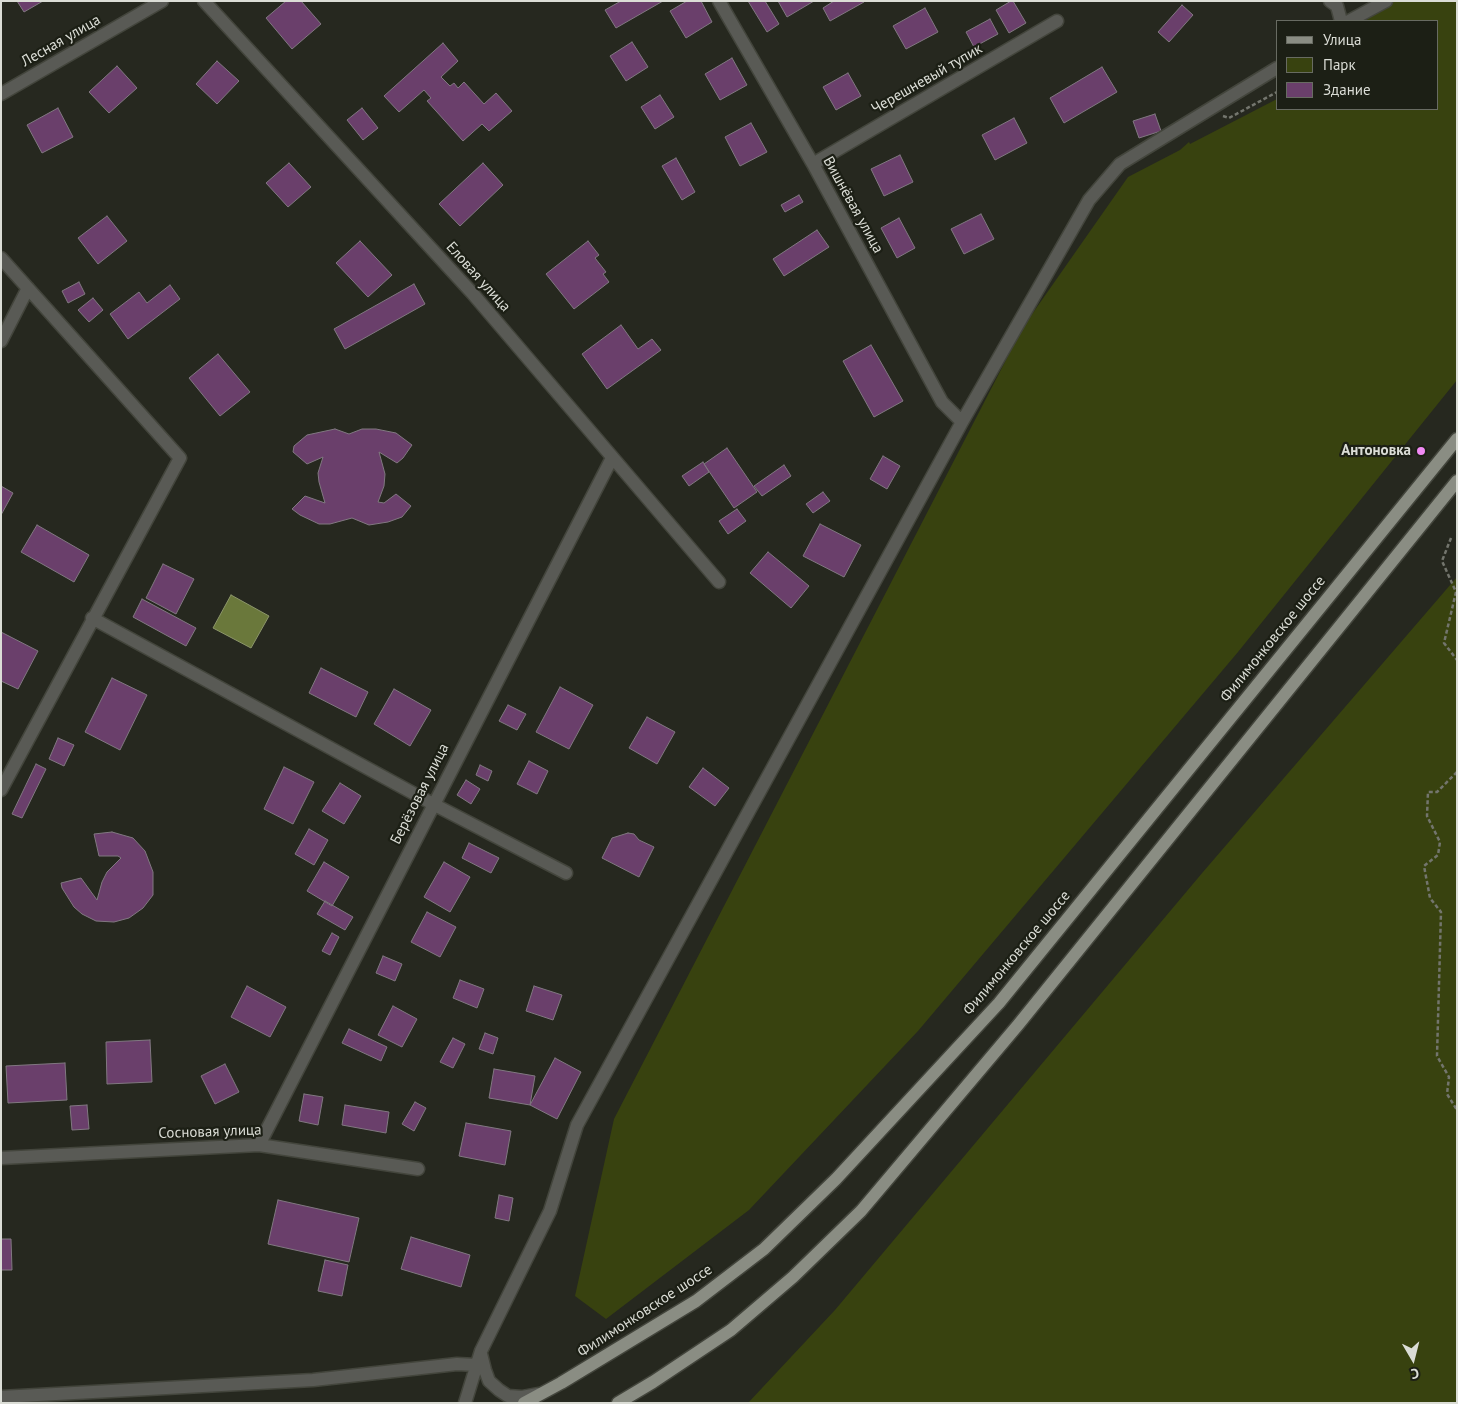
<!DOCTYPE html>
<meta charset="utf-8">
<style>
body{margin:0}
#map{position:relative;width:1458px;height:1404px;overflow:hidden;background:#26281f;font-family:"PT Sans",sans-serif}
canvas{display:block}
.frame{position:absolute;inset:0;border:2px solid #dbddd6;pointer-events:none}
.legend{position:absolute;left:1276px;top:20px;width:162px;height:90px;box-sizing:border-box;background:#1c1f15;border:1px solid #686b62;margin:0;padding:6px 9px;list-style:none;font-size:15px;color:#dbddd6}
.legend li{display:flex;align-items:center;gap:10px;height:25px}
.legend b{width:25px;border:1px solid #686b62}
.north{position:absolute;left:1388px;top:1334px;width:50px;height:50px;-webkit-text-stroke:4px #1c1f15;paint-order:stroke;rotate:172deg;font-size:14px;font-weight:700;line-height:20px;text-align:center;color:#dbddd6}
.north::after{content:'';display:block;margin:auto;width:18px;height:22px;background:#dbddd6;clip-path:polygon(50% 0,100% 100%,50% 72%,0 100%)}
</style>
<div id="map">
<canvas width="1458" height="1404"></canvas>
<div class="frame"></div>
<ul class="legend">
<li><b style="height:6px;background:#8a8d83"></b>Улица</li>
<li><b style="height:14px;background:#38420f"></b>Парк</li>
<li><b style="height:14px;background:#6a3f6b"></b>Здание</li>
</ul>
<div class="north">С</div>
</div>
<script>
const c = document.querySelector('canvas').getContext('2d');
c.lineJoin = 'round';
function fill(path, color) { c.fillStyle = color; c.fill(path, 'evenodd'); }
const shape = rows => new Path2D(rows.map(r => 'M' + r).join(''));
function trace(path, color, width, dash) { c.strokeStyle = color; c.lineWidth = width; c.lineCap = dash ? 'butt' : 'round'; c.setLineDash(dash || []); c.stroke(path); }
function write(font, color, halo, rows, align = 'center') {
  c.font = font + ' "PT Sans",sans-serif'; c.lineWidth = 4.5; c.setLineDash([]); c.textBaseline = 'middle'; c.strokeStyle = halo; c.fillStyle = color; for (const [text, x, y, turn = 0] of rows) {
    c.save(); c.translate(x, y); c.rotate((+turn || 0) * Math.PI / 180); c.textAlign = isNaN(turn) ? turn : align; if (halo) c.strokeText(text, 0, 0); c.fillText(text, 0, 0); c.restore();
  }
}
fill(shape([
 [1391,1,1457,1,1457,380,1238,652,918,1031,749,1210,606,1319,575,1296,614,1119,1023,327,1128,177,1180,150,1189,142,1190,144,1277,99,1277,109,1437,109,1437,21,1365,21],
 [1457,577,1457,1403,748,1403,835,1310,1203,872]
]), '#38420f');
const water = shape([
 [231,595,269,616,251,648,213,628,231,595]
]);
fill(water, '#6a783b');
trace(water, '#8c966a', 1);
const building = shape([
 [17,1,43,1,24,12,17,1],
 [286,1,301,1,321,24,292,49,266,18,286,1],
 [621,1,663,1,616,28,605,10,621,1],
 [687,1,701,1,712,22,686,38,670,11,687,1],
 [748,1,765,1,779,24,767,32,748,1],
 [778,1,814,1,787,17,778,1],
 [834,1,864,1,864,2,830,21,823,8,834,1],
 [1011,1,1013,1,1026,23,1009,33,996,10,1011,1],
 [1182,5,1193,15,1169,42,1158,32,1182,5],
 [925,8,938,32,906,49,893,26,925,8],
 [990,19,998,34,974,47,966,32,990,19],
 [632,42,648,67,626,81,610,56,632,42],
 [443,43,458,61,441,77,450,86,454,83,458,88,464,82,484,104,496,93,512,111,489,131,482,124,463,141,427,101,431,98,424,90,399,112,384,96,443,43],
 [732,58,747,85,720,100,705,74,732,58],
 [217,61,239,81,217,104,196,84,217,61],
 [117,66,137,88,109,113,89,92,117,66],
 [1102,67,1117,92,1064,123,1050,98,1102,67],
 [848,73,861,96,836,110,823,87,848,73],
 [660,95,674,117,655,129,641,107,660,95],
 [58,108,73,137,42,153,27,125,58,108],
 [362,108,378,128,363,140,347,120,362,108],
 [1155,114,1161,131,1139,138,1133,121,1155,114],
 [1014,118,1027,143,995,160,982,135,1014,118],
 [751,123,767,152,740,166,725,137,751,123],
 [900,155,913,182,884,196,871,169,900,155],
 [676,158,695,192,682,200,662,166,676,158],
 [289,163,311,187,288,207,266,183,289,163],
 [483,163,503,185,460,226,439,204,483,163],
 [799,195,803,202,785,212,781,205,799,195],
 [981,214,994,239,964,254,951,229,981,214],
 [107,216,127,241,98,264,78,238,107,216],
 [899,218,915,248,897,258,881,228,899,218],
 [817,230,829,247,784,276,773,259,817,230],
 [360,241,392,275,368,297,336,263,360,241],
 [588,241,599,255,595,258,606,272,603,274,609,282,574,309,546,274,588,241],
 [79,282,85,294,68,303,62,291,79,282],
 [414,284,425,304,345,349,334,329,414,284],
 [170,285,180,299,128,339,110,314,139,292,147,303,170,285],
 [93,298,103,310,89,322,78,310,93,298],
 [621,325,638,349,652,339,661,350,607,389,582,354,621,325],
 [871,345,903,401,874,417,843,361,871,345],
 [218,354,250,392,220,416,189,378,218,354],
 [335,429,349,434,362,429,376,429,396,433,412,445,403,458,397,463,379,452,385,474,384,486,378,502,384,503,396,494,411,506,402,517,388,522,369,525,352,518,330,524,319,524,300,515,292,509,305,496,325,503,319,482,318,473,323,457,307,464,293,452,294,446,307,435,335,429],
 [727,448,757,492,734,508,704,464,727,448],
 [883,456,900,466,887,489,870,479,883,456],
 [703,462,709,472,689,486,682,476,703,462],
 [784,465,791,476,762,496,754,486,784,465],
 [1,486,13,493,1,515,1,486],
 [823,492,830,501,813,513,806,504,823,492],
 [737,509,746,521,728,534,719,521,737,509],
 [820,524,861,545,844,577,803,556,820,524],
 [37,525,89,555,74,582,21,552,37,525],
 [768,552,809,586,791,608,750,573,768,552],
 [163,564,194,579,176,614,146,598,163,564],
 [142,599,196,628,186,646,133,617,142,599],
 [1,632,38,651,18,689,1,681,1,632],
 [321,668,368,692,356,717,309,693,321,668],
 [112,678,147,695,120,750,85,732,112,678],
 [560,687,593,705,569,749,536,732,560,687],
 [394,689,431,710,410,746,374,724,394,689],
 [508,705,526,714,517,730,499,721,508,705],
 [647,717,675,732,657,764,629,748,647,717],
 [58,738,74,745,64,766,49,759,58,738],
 [529,761,548,771,537,794,517,784,529,761],
 [36,764,46,769,22,818,12,814,36,764],
 [480,765,492,771,488,781,476,775,480,765],
 [284,767,314,782,293,824,264,809,284,767],
 [703,768,729,788,715,806,689,787,703,768],
 [466,780,480,789,471,804,457,795,466,780],
 [340,783,361,796,344,824,322,811,340,783],
 [309,829,328,840,314,865,295,854,309,829],
 [112,832,133,838,145,851,153,872,153,895,143,908,129,918,114,922,96,921,82,914,74,907,62,888,61,883,81,878,97,900,102,882,107,872,121,858,118,856,99,856,94,834,112,832],
 [628,833,634,834,639,840,654,847,639,877,602,858,612,838,628,833],
 [469,843,499,858,491,873,462,858,469,843],
 [324,862,349,877,332,906,307,891,324,862],
 [444,862,470,877,450,912,424,897,444,862],
 [325,901,353,917,345,930,317,914,325,901],
 [427,912,456,927,440,957,411,942,427,912],
 [332,933,339,937,330,955,322,951,332,933],
 [383,956,402,964,395,981,376,973,383,956],
 [460,980,484,989,477,1008,453,998,460,980],
 [247,986,286,1007,270,1037,231,1017,247,986],
 [534,986,562,995,553,1020,526,1011,534,986],
 [393,1006,417,1019,402,1047,378,1035,393,1006],
 [349,1029,387,1047,381,1061,342,1043,349,1029],
 [485,1033,498,1038,493,1054,479,1049,485,1033],
 [453,1038,465,1044,453,1068,440,1062,453,1038],
 [150,1040,152,1082,107,1084,106,1042,150,1040],
 [555,1058,581,1072,557,1119,530,1105,555,1058],
 [65,1063,67,1100,8,1103,6,1066,65,1063],
 [225,1064,239,1092,215,1104,201,1076,225,1064],
 [494,1069,535,1076,530,1105,489,1098,494,1069],
 [304,1094,323,1097,318,1125,299,1121,304,1094],
 [415,1102,426,1108,414,1131,402,1124,415,1102],
 [87,1105,89,1129,72,1130,70,1106,87,1105],
 [345,1105,389,1112,386,1133,342,1125,345,1105],
 [466,1123,511,1131,505,1165,459,1156,466,1123],
 [499,1195,513,1198,509,1221,495,1218,499,1195],
 [278,1200,359,1218,349,1262,268,1244,278,1200],
 [411,1237,470,1255,461,1287,401,1269,411,1237],
 [1,1239,11,1239,12,1270,1,1270,1,1239],
 [325,1260,348,1265,342,1296,318,1291,325,1260]
]);
fill(building, '#6a3f6b');
trace(building, '#817881', 1);
const minor = shape([
 [204,1,473,294,719,582],
 [719,1,813,164,942,402,962,422],
 [1330,1,1337,6,1341,21],
 [1349,21,1386,1],
 [1,94,162,1],
 [813,164,1057,21],
 [1,258,180,458,1,790],
 [1,341,28,288],
 [92,618,433,804,566,873],
 [259,1145,612,458],
 [1,1158,259,1145,418,1169],
 [481,1354,485,1370,489,1381,499,1390,508,1396,522,1397,538,1394],
 [1,1397,313,1380,457,1364,476,1365],
 [465,1403,481,1351,550,1211,577,1125,962,422,1089,200,1120,164,1277,68]
]);
const major = shape([
 [524,1403,561,1383,696,1301,764,1249,836,1179,999,1003,1457,439],
 [618,1403,653,1382,731,1330,793,1277,861,1211,1018,1025,1457,481]
]);
trace(minor, '#43453c', 15);
trace(major, '#43453c', 15);
trace(shape([
 [1223,116,1229,118,1277,92],
 [1451,538,1442,561,1456,592,1444,643,1457,660],
 [1457,772,1437,792,1428,792,1427,816,1440,842,1438,855,1424,866,1430,898,1441,912,1437,1056,1449,1077,1447,1094,1457,1110]
]), '#73756d', 2.5, [4, 2.5]);
trace(minor, '#595a55', 12);
trace(major, '#8a8d83', 12);
for (const [x, y, r, color] of [
 [1421,451,5,"#f18af4"]
]) { const dot = new Path2D(); dot.arc(x, y, r, 0, 2 * Math.PI); c.fillStyle = color; c.fill(dot); trace(dot, '#1c1f15', 2); }
write('15px', '#dbddd6', '#1c1f15', [
 ["Лесная улица",61,41,-30],
 ["Черешневый тупик",927,79,-30],
 ["Вишнёвая улица",853,205,61],
 ["Еловая улица",478,277,48],
 ["Филимонковское шоссе",1273,639,-51],
 ["Берёзовая улица",420,794,-63],
 ["Филимонковское шоссе",1017,953,-50],
 ["Сосновая улица",210,1132,-2],
 ["Филимонковское шоссе",645,1311,-33]
]);
write('bold 15px', '#dbddd6', '#1c1f15', [
 ["Антоновка",1411,451]
], 'right');
</script>
